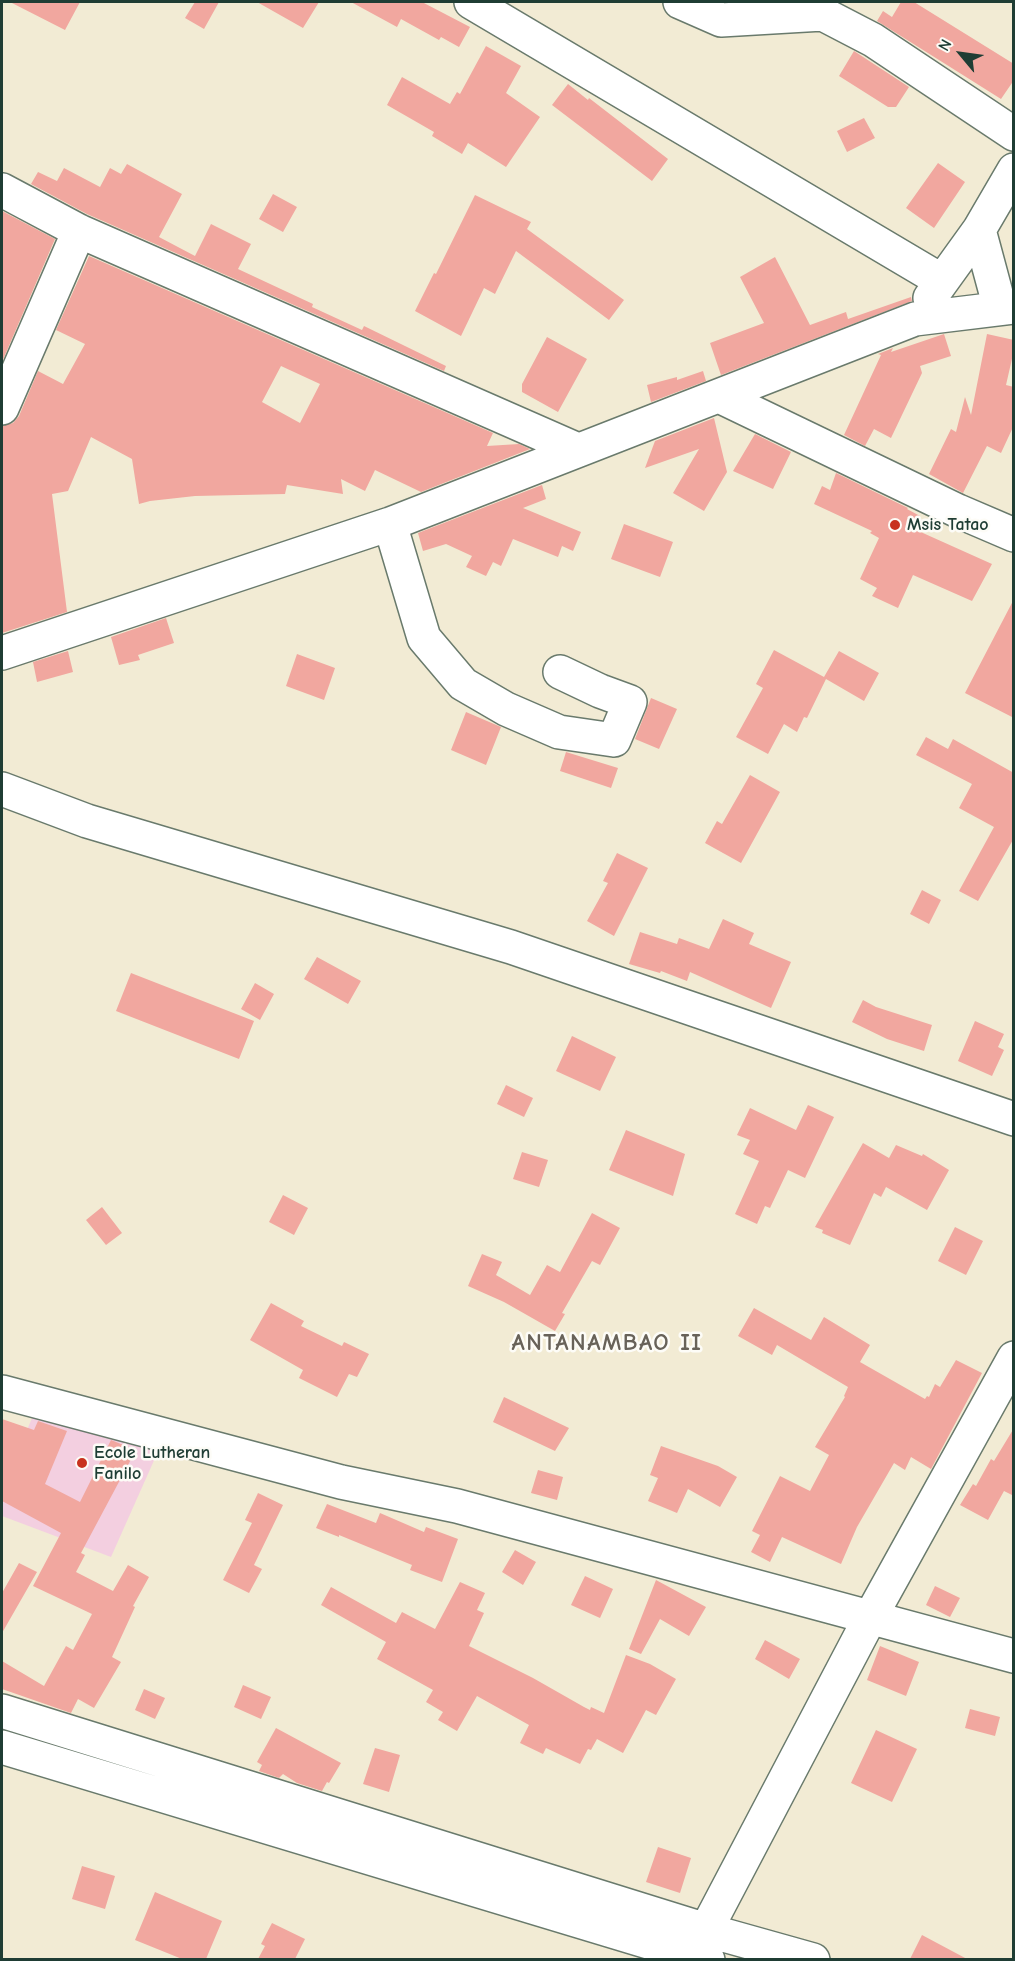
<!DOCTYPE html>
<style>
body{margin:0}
#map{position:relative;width:1015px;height:1961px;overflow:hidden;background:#f2ebd4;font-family:"Comic Neue",sans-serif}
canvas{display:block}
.frame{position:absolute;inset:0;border:3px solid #1f3d34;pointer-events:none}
.north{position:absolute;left:931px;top:24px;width:60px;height:60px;-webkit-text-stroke:4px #fdfcf7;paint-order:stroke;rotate:299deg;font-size:16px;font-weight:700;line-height:24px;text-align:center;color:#1f3d34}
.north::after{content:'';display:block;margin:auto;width:21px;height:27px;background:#1f3d34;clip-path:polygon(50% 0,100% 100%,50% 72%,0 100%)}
</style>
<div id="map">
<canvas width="1015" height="1961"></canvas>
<div class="frame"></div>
<div class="north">N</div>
</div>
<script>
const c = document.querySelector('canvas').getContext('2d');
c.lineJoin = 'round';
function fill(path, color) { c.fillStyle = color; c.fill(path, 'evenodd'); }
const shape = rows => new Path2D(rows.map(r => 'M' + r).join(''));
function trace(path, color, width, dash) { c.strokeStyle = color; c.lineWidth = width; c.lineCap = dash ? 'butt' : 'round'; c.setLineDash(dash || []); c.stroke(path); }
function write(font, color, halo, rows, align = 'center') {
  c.font = font + ' "Comic Neue",sans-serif'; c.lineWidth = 5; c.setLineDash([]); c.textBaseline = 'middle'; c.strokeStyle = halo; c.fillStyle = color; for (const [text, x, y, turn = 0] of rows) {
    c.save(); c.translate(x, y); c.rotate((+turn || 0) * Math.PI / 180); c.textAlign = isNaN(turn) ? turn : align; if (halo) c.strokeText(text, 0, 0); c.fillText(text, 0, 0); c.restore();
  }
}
fill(shape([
 [38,1404,164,1438,111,1557,2,1516,2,1489]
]), '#f3cfe0');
fill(shape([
 [10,2,80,2,65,30],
 [195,2,219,2,204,29,185,18],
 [257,2,319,2,303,28],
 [351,2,422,2,470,27,459,47,441,37,439,40,401,19,397,27],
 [901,2,914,2,1014,64,1014,80,1001,99,877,21,883,11,892,17],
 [486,46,521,66,506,93,540,117,506,167,468,143,462,154,432,136,434,132,387,105,402,77,450,104,457,92,460,94],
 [854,51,909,87,896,107,888,107,839,76],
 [568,84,588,100,589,98,668,159,652,181,552,105],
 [864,118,875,138,847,152,837,131],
 [938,163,965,182,934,228,906,208],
 [127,164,182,194,159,237,195,256,211,224,251,244,238,269,313,304,312,307,362,330,364,326,446,366,444,371,87,214,31,184,38,172,57,181,64,168,100,187,110,168,121,174],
 [273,194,297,207,283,232,259,219],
 [475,195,531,222,527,229,624,300,609,320,516,251,495,294,484,288,461,336,415,311,434,273,436,274],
 [2,211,55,239,2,362],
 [89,256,493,433,487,446,519,444,530,449,421,492,375,470,365,491,341,479,343,494,287,485,285,494,195,496,150,501,139,504,132,459,91,437,68,491,52,494,67,612,2,633,2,426,13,423,19,416,38,371,63,384,85,344,56,330],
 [281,366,320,384,300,423,262,402],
 [775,257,810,325,846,312,848,319,911,297,912,301,721,375,710,343,764,323,740,277],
 [944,334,951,356,920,366,922,373,891,438,874,429,865,446,844,435,881,355,878,354,893,348,891,352],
 [987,334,1014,340,1014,350,1006,385,1014,387,1014,425,1001,453,987,446,963,493,929,474,951,429,956,432,965,397,971,415],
 [547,337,587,359,558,412,522,392,522,384],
 [703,371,706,381,651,402,647,385,677,377,677,380],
 [714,418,727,472,704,511,673,493,699,449,645,468,655,441],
 [755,434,791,452,773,489,733,471],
 [836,473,908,508,907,509,920,516,914,529,992,564,972,601,913,575,898,608,872,596,877,588,860,579,879,538,870,533,872,531,814,504,822,486,830,490],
 [542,485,546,499,523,508,581,532,573,551,562,546,558,557,513,539,501,566,493,562,486,576,466,567,472,556,446,544,423,551,418,533],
 [624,524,673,542,660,577,611,559],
 [1014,599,1014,718,965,693],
 [166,618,174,643,138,655,140,660,119,665,111,637],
 [774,650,824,677,839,651,879,673,864,701,826,679,807,718,804,717,797,732,784,724,768,754,736,737,763,688,756,684],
 [68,651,73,672,37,682,33,662],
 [297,654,335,668,324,700,286,686],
 [651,698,677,709,659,749,635,739],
 [466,712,501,727,486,765,451,750],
 [926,737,948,749,953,739,1014,773,1014,838,978,901,959,891,994,827,959,808,972,784,916,755],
 [566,752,618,768,611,788,560,771],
 [750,775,780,792,741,863,705,843,717,821,722,824],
 [617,853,648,868,614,936,587,921,608,883,603,881],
 [922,890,941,900,929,924,910,914],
 [723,919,754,933,749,944,791,962,771,1008,690,972,687,981,661,971,660,973,629,964,640,932,677,944,679,938,709,949],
 [317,957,361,981,348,1004,304,979],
 [131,973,254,1021,239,1059,116,1011],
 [255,983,274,994,260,1020,241,1009],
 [863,1000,876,1007,932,1025,924,1051,887,1039,852,1022],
 [975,1021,1004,1034,998,1047,1004,1050,992,1076,958,1061],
 [572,1036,616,1057,600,1091,556,1071],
 [506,1085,533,1098,524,1117,497,1104],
 [808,1105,834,1117,805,1178,788,1170,770,1208,765,1206,757,1224,735,1214,759,1161,743,1154,750,1140,737,1135,750,1108,796,1130],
 [626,1130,685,1154,673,1196,609,1170],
 [863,1143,889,1158,896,1145,922,1156,923,1154,949,1170,927,1210,886,1187,881,1197,874,1193,850,1245,822,1233,823,1230,815,1227],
 [522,1152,548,1160,539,1187,513,1179],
 [283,1195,308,1208,294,1235,269,1222],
 [102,1207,122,1233,106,1245,86,1220],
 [592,1213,620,1228,600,1265,592,1261,562,1313,565,1314,555,1331,504,1302,468,1286,482,1254,502,1262,496,1275,530,1295,547,1265,560,1272],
 [955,1227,983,1241,966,1275,938,1261],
 [271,1303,304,1321,301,1326,342,1346,344,1342,369,1354,357,1377,349,1374,337,1397,299,1378,303,1370,250,1340],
 [754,1308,811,1340,824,1317,870,1345,860,1362,925,1399,927,1396,929,1397,935,1384,940,1387,956,1360,982,1373,931,1469,911,1457,905,1470,894,1463,857,1527,841,1564,782,1537,770,1562,751,1552,760,1535,752,1531,780,1476,810,1491,829,1455,815,1447,845,1397,844,1396,848,1387,777,1345,772,1355,738,1336],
 [504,1397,569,1428,555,1451,493,1422],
 [2,1419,34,1430,38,1421,67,1431,45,1484,80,1502,111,1440,136,1450,81,1553,85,1555,76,1572,113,1591,128,1565,149,1577,133,1606,135,1607,112,1657,121,1662,94,1708,78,1699,71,1713,2,1689,2,1661,44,1686,66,1646,73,1650,92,1614,33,1586,61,1533,2,1501],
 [1014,1428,1014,1496,1004,1491,988,1520,960,1505,973,1484,976,1486,991,1459,994,1461],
 [661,1446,718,1466,737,1477,720,1507,688,1489,677,1513,648,1501,658,1478,650,1475],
 [538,1470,563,1477,557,1500,531,1493],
 [258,1493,283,1505,254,1565,262,1569,249,1593,223,1580,252,1523,245,1520],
 [327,1504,376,1523,380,1513,424,1532,426,1527,458,1539,442,1582,410,1570,412,1565,339,1535,339,1537,316,1528],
 [515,1550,536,1562,523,1585,502,1572],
 [19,1563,37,1572,2,1633,2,1593],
 [585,1576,613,1589,600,1618,571,1605],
 [656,1580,706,1607,689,1636,660,1619,641,1654,629,1649],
 [460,1582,485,1593,477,1610,484,1613,469,1646,533,1678,584,1707,590,1710,591,1707,604,1713,626,1655,650,1664,676,1679,656,1715,646,1710,623,1753,597,1739,591,1750,588,1749,580,1764,546,1748,543,1754,520,1743,529,1725,477,1696,457,1731,438,1720,443,1712,426,1702,433,1690,377,1659,386,1642,321,1605,331,1587,396,1623,402,1612,435,1629],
 [935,1586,960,1598,950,1617,926,1605],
 [765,1640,800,1659,789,1679,755,1659],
 [880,1646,919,1662,906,1696,867,1680],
 [243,1685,271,1697,261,1719,234,1707],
 [144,1689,165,1698,155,1719,135,1710],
 [970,1709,1000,1717,995,1736,965,1728],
 [276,1728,341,1763,329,1783,327,1782,322,1791,297,1783,283,1774,279,1778,259,1771,262,1765,257,1762],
 [876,1730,917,1749,892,1802,851,1783],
 [375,1748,400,1755,389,1792,363,1784],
 [658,1847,691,1858,680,1893,646,1882],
 [82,1866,115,1876,105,1909,72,1899],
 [155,1892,222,1921,206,1959,182,1959,135,1940],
 [272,1923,305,1939,295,1959,258,1959,265,1946,261,1944],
 [922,1935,967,1959,910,1959]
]), '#f1a79f');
const minor = shape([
 [471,2,942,281],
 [680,2,721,20,823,14,873,40,1014,134],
 [2,190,79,231,578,450],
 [979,230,1000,308],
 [930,298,979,230,1014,170],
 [719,396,958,511,1014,535],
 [2,408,79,231],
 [390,524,424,638,463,684,506,709,559,732,614,740,630,702,600,691,560,672],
 [2,653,390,524,915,319,1014,307],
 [2,789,87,821,511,947,1014,1119],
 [2,1392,341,1482,457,1506,1014,1656],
 [2,1711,706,1930,813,1960],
 [2,1747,708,1960],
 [694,1948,706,1930,871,1616,1014,1358]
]);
trace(minor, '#697a6c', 36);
trace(minor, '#fff', 33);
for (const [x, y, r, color] of [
 [895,525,6,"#c8321e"],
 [82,1463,6,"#c8321e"]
]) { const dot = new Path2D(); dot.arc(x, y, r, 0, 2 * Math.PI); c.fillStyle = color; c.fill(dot); trace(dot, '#fdfcf7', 2); }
write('bold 18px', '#1f3d34', '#fdfcf7', [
 ["Msis Tatao",907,525],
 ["Ecole Lutheran",94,1453],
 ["Fanilo",94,1474]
], 'left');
c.letterSpacing = '1.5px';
write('bold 24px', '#686259', '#fdfcf7', [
 ["ANTANAMBAO II",607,1343]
]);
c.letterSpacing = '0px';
</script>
